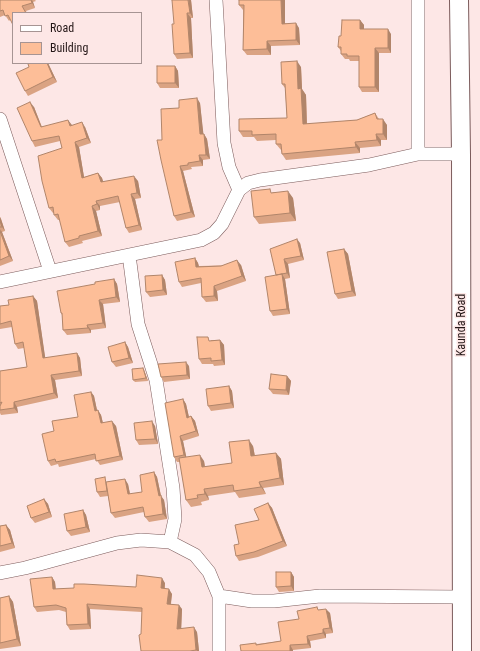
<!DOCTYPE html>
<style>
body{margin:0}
#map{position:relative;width:480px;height:651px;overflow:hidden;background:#fde7e6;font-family:"Roboto Condensed",sans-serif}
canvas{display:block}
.legend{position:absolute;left:12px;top:12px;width:130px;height:52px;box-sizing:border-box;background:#fde7e6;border:1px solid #a69493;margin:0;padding:5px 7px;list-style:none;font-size:12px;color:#241717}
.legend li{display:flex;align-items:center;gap:8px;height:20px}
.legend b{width:20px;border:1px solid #a69493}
</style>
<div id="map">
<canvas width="480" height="651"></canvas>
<ul class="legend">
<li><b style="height:5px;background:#fff"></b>Road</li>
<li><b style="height:11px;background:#fdbe98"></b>Building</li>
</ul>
</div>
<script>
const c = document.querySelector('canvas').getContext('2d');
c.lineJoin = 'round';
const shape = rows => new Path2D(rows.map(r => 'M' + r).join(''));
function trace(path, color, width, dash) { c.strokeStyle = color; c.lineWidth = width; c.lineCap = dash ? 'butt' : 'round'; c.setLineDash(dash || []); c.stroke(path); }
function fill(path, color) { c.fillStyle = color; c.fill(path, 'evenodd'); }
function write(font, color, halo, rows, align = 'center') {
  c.font = font + ' "Roboto Condensed",sans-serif'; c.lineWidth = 3; c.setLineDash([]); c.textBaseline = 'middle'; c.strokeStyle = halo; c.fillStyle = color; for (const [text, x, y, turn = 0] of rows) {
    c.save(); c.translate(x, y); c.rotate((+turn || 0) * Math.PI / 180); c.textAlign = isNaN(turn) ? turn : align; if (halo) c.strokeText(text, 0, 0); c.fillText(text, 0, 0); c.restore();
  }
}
const street = shape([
 [216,0,224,143,229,167,239,190],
 [0,119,50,271],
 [418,154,418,0],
 [129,255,138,324,156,380,173,488,175,519,170,542],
 [0,282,201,240,214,233,222,224,239,190,248,183,260,180,369,165,418,154,461,154],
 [0,573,25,568,117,543,141,540,170,542,195,555,209,572,219,596,219,651],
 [219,596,252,601,274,601,320,596,462,597]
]);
const secondary = shape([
 [459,0,461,154,462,651]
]);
trace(street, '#7c5c5c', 14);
trace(secondary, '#7c5c5c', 20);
trace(street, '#fff', 13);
trace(secondary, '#fff', 18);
fill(shape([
 [0,0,35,0,36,1,33,2,35,8,26,11,27,13,13,13,10,20,9,21,5,15,0,17],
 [191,0,193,18,191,18,193,58,177,59,174,54,174,24],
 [239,0,285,0,285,23,299,28,300,45,271,46,271,55,247,55,243,50,243,10,239,5],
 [360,20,364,25,364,29,391,34,391,53,379,53,379,92,362,92,359,87,359,61,350,61,349,59,345,59,341,54,341,51,338,47,341,36],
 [48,63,57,82,28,96,25,91,29,67],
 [175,66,178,71,179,88,160,88,157,83],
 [301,67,302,89,306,95,307,124,357,120,375,113,379,119,387,125,387,140,381,140,381,146,360,148,360,153,286,160,282,154,281,150,276,144,276,140,257,141,254,137,243,137,239,131,287,118,285,88,282,84],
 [200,103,203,134,204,134,207,139,210,159,203,160,203,166,191,167,192,169,183,171,195,217,177,221,174,216,162,140,179,108],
 [34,107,42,127,72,125,85,127,91,143,79,147,84,177,98,173,102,178,103,182,138,181,141,198,135,199,142,230,129,233,126,228,120,202,100,206,100,210,96,211,102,236,82,241,83,243,69,247,65,242,60,220,58,220,54,215,54,213,53,213,49,208,62,148,60,141,35,147,32,141],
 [273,192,293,198,296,221,259,224,254,217],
 [0,217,1,219,5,231,2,232,13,261,0,266],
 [300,243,304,260,288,264,290,278,285,279,290,314,273,316,270,311,276,275,270,249],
 [344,249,348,254,356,296,338,299,335,294],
 [195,258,198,263,199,266,241,265,246,281,217,291,218,301,206,302,202,297,201,283,182,287,179,282],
 [162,275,165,280,167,295,150,297,146,292],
 [114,279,117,284,120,302,103,304,106,328,91,330,91,333,67,335,63,330,62,315,61,313,95,284],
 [33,296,37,301,45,358,77,353,80,358,82,376,55,380,58,398,17,407,18,413,1,415,0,413,0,371,27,367,24,348,18,349,15,344,12,327,0,329,0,306,9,305],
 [211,340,220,340,224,345,225,365,214,366,213,364,202,364,199,359],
 [125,342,128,347,133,363,116,367,112,362],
 [189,366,190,379,164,382,161,377],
 [144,370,148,381,135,382,133,380],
 [287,376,291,381,289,395,273,394,269,389],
 [229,386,232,391,234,408,211,411,208,406],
 [91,392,94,396,97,410,101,415,103,423,116,426,123,460,100,465,96,459,59,467,58,464,51,466,48,461,54,431,78,417],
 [183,399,186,404,189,417,191,416,195,421,199,436,183,441,186,457,204,461,205,467,232,463,253,446,255,456,276,453,281,459,284,485,263,488,266,494,239,498,235,492,208,496,209,500,201,502,202,505,191,507,186,500,180,462,177,462,174,457],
 [155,426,158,444,139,445,136,440],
 [154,472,157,477,161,496,164,500,167,519,149,522,145,517,144,512,115,518,111,513,108,496,100,497,97,492,109,482,128,484,130,494,142,492],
 [44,499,48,504,52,517,35,523,31,518],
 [268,503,272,508,287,546,258,557,239,561,236,556,239,544,259,520],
 [83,510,86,515,90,532,71,536,67,531],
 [6,525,10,530,15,548,0,552,0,526],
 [291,572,294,577,294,591,279,592,276,587],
 [52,577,55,582,56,589,136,587,165,583,165,588,172,594,171,604,182,609,181,629,197,632,199,651,141,651,142,612,90,609,91,629,70,630,67,625,66,612,59,610,37,612,34,607],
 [9,596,13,602,21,646,0,649,0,598],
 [319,610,330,613,333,633,326,634,326,638,310,641,311,648,293,650,293,651,241,651,257,644,281,641,299,619]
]), '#daa383');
fill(shape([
 [31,0,32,0,33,2,35,8,32,3],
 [188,0,191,0,193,18,190,13],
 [281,0,285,0,285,29,282,24],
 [187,13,191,18,193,58,190,53],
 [360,20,364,25,364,34,360,29],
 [296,23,299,28,300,45,296,40],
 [388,29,391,34,391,53,388,48],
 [267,41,271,46,271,55,267,49],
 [375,48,379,53,379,92,375,87],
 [297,61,301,67,302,89,306,95,307,130,303,124,298,89],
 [47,63,48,63,57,82,53,77],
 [175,66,178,71,179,88,175,83],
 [197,98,200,103,204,139,200,134],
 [30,102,34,107,44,133,41,127],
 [383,119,387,125,387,140,383,134],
 [68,120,72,125,70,126],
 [82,122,85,127,91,143,87,138],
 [204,134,207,139,210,159,206,155],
 [376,134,381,140,381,146,377,140],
 [75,142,79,147,85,183,82,178],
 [355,142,360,148,360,153,356,147],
 [199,155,203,160,203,166,200,161],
 [180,166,183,171,195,217,191,212],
 [98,173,102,178,105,187,101,182],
 [134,176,138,181,141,198,137,193],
 [288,191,293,198,296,221,290,213],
 [131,194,135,199,142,230,139,225],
 [96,201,100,206,100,210,97,204],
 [92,206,96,211,102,236,98,231],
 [0,217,1,219,5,231,2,227,0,221],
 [0,229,2,232,13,261,9,256],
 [297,239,300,243,304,260,301,256],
 [344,249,348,254,356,296,352,291],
 [195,258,198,263,200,272,196,267],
 [284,259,288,264,290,278,287,273],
 [237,260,241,265,246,281,242,276],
 [282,274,285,279,290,314,287,309],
 [162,275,165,280,167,295,163,290],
 [114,279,117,284,120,302,116,297],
 [214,286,217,291,218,301,214,296],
 [33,296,37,301,46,363,43,358],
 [99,300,103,304,106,328,103,323],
 [87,325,91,330,91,333,88,328],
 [220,340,224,345,225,365,222,360],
 [125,342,128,347,133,363,129,358],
 [77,353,80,358,82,376,79,371],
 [186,362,189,366,190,379,187,375],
 [143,368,144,370,148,381,146,378],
 [51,375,55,380,58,398,54,393],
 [287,376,291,381,289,395,286,390],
 [229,386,232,391,234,408,231,403],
 [91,392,94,396,98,415,95,411],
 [183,399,186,404,190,422,187,418],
 [14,402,17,407,18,413,14,408],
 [98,410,101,415,104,428,101,423],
 [191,416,195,421,199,436,196,431],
 [112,421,116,426,123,460,120,456],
 [152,421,155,426,158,444,155,439],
 [180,436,183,441,187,460,184,455],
 [249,440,253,446,256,463,251,456],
 [276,453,281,459,284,485,280,478],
 [200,455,204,461,206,474,202,467],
 [154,472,157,477,161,496,164,500,167,519,163,514,159,496],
 [125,479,128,484,131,499,128,494],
 [259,482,263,488,266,494,261,487],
 [204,489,208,496,209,500,205,494],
 [44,499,48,504,52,517,49,512],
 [268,503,272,508,287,546,283,541],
 [83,510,86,515,90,532,86,527],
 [6,525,10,530,15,548,12,543],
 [291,572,294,577,294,591,291,586],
 [52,577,55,582,56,594,53,589],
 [162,578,165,583,164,592,161,588],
 [169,589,172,594,170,609,167,604],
 [9,596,13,602,21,646,17,639],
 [87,604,90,609,91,629,88,624],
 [179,605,182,609,181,634,177,629],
 [326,609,330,613,333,633,330,628],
 [194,627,197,632,199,651,197,651,196,650],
 [323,629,326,634,326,638,323,633],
 [307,636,310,641,311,648,308,644],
 [290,645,293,650,293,651,290,651]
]), '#b1856a');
const building = shape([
 [0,0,31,0,32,3,22,6,26,13,13,13,13,25,8,15,5,16,3,10,0,11,0,0],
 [172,0,188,0,190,13,187,13,190,53,174,54,172,24,174,24,172,0],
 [239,0,281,0,282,24,296,23,296,40,267,41,267,49,243,50,244,5,239,5,239,0],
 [342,20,360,20,360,29,388,29,388,48,375,48,375,87,359,87,359,56,347,56,347,54,341,54,341,47,338,47,339,36,341,36,342,20],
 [297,61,298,89,301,88,303,124,357,120,375,113,377,119,383,119,383,134,376,134,377,140,355,142,356,147,282,154,281,144,276,144,276,134,252,135,252,131,239,131,239,119,287,118,285,84,282,84,281,62,297,61],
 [30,63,47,63,53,77,25,91,16,73,29,67,28,64,30,63],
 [157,66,175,66,175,83,157,83,157,66],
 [197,98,200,134,204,134,206,155,199,155,200,161,188,163,188,165,180,166,191,212,174,216,161,160,157,140,162,140,161,109,179,108,179,100,197,98],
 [30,102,41,127,68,120,70,126,82,122,87,138,75,142,82,178,98,173,101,182,134,176,137,193,131,194,139,225,126,228,118,196,96,201,97,204,92,206,98,231,79,236,79,238,65,242,58,214,54,215,53,207,49,208,42,181,38,156,62,148,59,136,32,141,17,108,30,102],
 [270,189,271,193,288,191,290,213,254,217,251,191,270,189],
 [0,221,2,227,0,227,0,221],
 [0,231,9,256,0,260,0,231],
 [297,239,301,256,284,259,287,273,276,275,270,249,297,239],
 [344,249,352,291,335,294,327,252,344,249],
 [195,258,196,267,221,266,237,260,242,276,214,286,214,296,202,297,201,278,179,282,175,262,195,258],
 [282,274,287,309,270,311,265,277,282,274],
 [162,275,163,290,146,292,145,276,162,275],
 [114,279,116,297,99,300,103,323,87,325,88,328,63,330,62,313,61,313,57,291,95,284,95,282,114,279],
 [33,296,43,358,77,353,79,371,51,375,54,393,14,402,14,408,0,410,0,406,2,402,0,403,0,371,27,367,23,342,15,344,11,321,0,324,0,306,9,305,8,300,33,296],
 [197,337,208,337,209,341,220,340,222,360,211,361,211,358,199,359,197,337],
 [125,342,129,358,112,362,108,347,125,342],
 [186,362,187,375,161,377,158,364,186,362],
 [143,368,146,378,133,380,132,369,143,368],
 [271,374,287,376,286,390,269,389,271,374],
 [229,386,231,403,208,406,206,389,229,386],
 [91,392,95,411,98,410,101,423,112,421,120,456,96,461,95,454,56,462,55,459,48,461,42,434,54,431,52,421,78,417,74,395,91,392],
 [183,399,187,418,191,416,196,431,180,436,184,455,174,457,165,403,183,399],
 [152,421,155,439,136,440,134,423,152,421],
 [249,440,251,456,276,453,280,478,259,482,261,487,234,491,233,485,204,489,205,494,197,495,198,498,186,500,179,458,200,455,202,467,232,463,229,442,249,440],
 [154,472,159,496,161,495,163,514,145,517,143,507,111,513,106,482,125,479,128,494,142,492,140,475,154,472],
 [105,477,107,491,97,492,95,479,105,477],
 [44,499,49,512,31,518,27,506,44,499],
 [268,503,283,541,254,552,236,556,234,545,239,544,235,525,259,520,254,509,268,503],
 [83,510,86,527,67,531,64,514,83,510],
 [6,525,12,543,0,546,0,526,6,525],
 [276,572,291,572,291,586,276,587,276,572],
 [137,575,162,578,161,588,169,589,167,604,179,605,177,629,194,627,196,650,190,651,141,651,139,635,141,634,142,608,87,604,88,624,67,625,66,608,56,605,34,607,30,579,52,577,53,589,74,588,74,584,84,584,136,587,137,575],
 [9,596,17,639,0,643,0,598,9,596],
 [317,607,318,610,326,609,330,628,323,629,323,633,307,636,308,644,290,645,290,651,241,651,240,645,256,643,256,645,281,641,278,622,299,619,297,611,317,607]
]);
fill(building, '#fdbe98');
trace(building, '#b1856a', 1);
write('12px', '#241717', '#fde7e6', [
 ["Kaunda Road",462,325,-90]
]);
</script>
